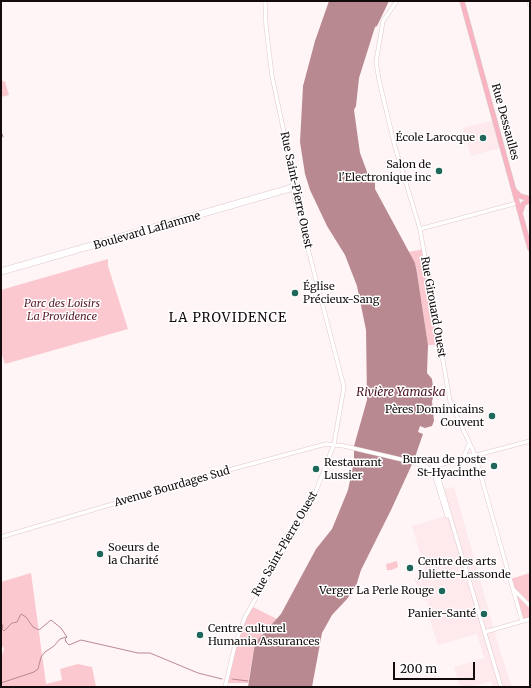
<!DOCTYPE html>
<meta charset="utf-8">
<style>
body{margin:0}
#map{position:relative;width:531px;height:688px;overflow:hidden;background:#fff5f6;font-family:Merriweather,serif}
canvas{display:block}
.frame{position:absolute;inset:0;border:2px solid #130b0c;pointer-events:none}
.scale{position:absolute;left:393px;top:662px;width:82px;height:18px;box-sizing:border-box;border:2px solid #130b0c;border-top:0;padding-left:5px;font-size:12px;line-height:14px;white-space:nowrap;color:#130b0c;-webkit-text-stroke:3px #fff;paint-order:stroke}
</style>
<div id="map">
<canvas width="531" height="688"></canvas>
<div class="frame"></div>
<div class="scale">200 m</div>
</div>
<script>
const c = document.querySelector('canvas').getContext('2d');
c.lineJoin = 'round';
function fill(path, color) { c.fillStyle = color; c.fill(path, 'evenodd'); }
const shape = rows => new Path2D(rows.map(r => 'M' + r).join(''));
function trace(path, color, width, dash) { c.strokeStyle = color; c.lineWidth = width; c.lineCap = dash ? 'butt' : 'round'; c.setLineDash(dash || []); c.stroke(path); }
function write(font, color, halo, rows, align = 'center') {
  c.font = font + ' Merriweather,serif'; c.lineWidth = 3; c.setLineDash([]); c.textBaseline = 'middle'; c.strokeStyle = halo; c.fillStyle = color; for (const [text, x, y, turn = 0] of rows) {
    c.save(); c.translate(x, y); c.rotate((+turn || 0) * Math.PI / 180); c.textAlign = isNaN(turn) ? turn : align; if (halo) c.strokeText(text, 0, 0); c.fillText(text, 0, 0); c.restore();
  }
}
fill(shape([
 [495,120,503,147,471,156,463,128],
 [454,487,501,654,512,687,494,687,491,681,471,687,460,687,454,667,484,658,477,634,438,645,431,624,427,600,423,601,414,578,426,574,412,526,446,516,439,490]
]), '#fee9ec');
fill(shape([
 [1,80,5,82,9,95,1,97],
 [425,249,430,269,442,345,428,345,417,273,415,263,408,252],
 [108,259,108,266,128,329,5,364,1,352,1,290],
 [397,561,398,567,392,570,387,570,386,564],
 [31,573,46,684,62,680,60,669,78,664,92,667,96,687,1,687,1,659,4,648,1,645,1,582],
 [530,573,530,603,527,604,513,589,510,579],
 [515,594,530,608,530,618,523,619],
 [251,606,277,619,255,643,248,683,225,683,235,645]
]), '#fcc8d0');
fill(shape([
 [329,1,389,1,377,26,375,27,359,78,356,106,354,110,360,153,369,177,375,183,375,189,415,263,417,273,428,345,427,373,432,379,434,395,432,401,434,421,432,426,425,428,420,426,418,432,423,434,414,460,391,510,361,570,356,586,347,599,332,615,322,633,312,687,248,687,255,643,281,614,316,549,332,529,348,490,354,461,354,446,367,400,366,330,357,286,345,255,327,226,310,190,305,174,300,142,303,86,315,41]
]), '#b98991');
trace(shape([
 [1,131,3,137],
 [1,623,3,626,2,629,4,631,12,623,17,622,21,614,26,617,33,627,39,630,51,620,61,628,67,637,65,639,66,642,69,645,81,640,138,653,150,653,198,673,222,679],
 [232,679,248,681],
 [1,683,34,672,38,669,41,657,45,652,54,646,60,639,66,637]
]), '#b98991', 1);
const minor = shape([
 [397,1,383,21,376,62,379,80,395,147,420,229,450,401,475,455,522,621],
 [529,1,530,5],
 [420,229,517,203],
 [1,270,293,186],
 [1,273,293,189],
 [464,456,469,444],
 [434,465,472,455],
 [435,466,530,441],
 [450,515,447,516,432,467,433,465,435,466,501,687],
 [1,537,221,472,326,444,344,446,408,461,425,466,433,471],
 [514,590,530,606],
 [485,632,530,619],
 [225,687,235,645,245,617,312,501,320,481,334,444,344,387,294,195,289,156,272,76,266,26,265,1]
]);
const major = shape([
 [462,1,530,249],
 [514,190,520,196,530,199],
 [521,211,523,204,530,200]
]);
trace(minor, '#e0c8cb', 4.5);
trace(major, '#d5d3d3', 5.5);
trace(minor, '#fff', 3.5);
trace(major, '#f9b3c1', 4.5);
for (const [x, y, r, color] of [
 [483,138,4,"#1f665b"],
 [439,171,4,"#1f665b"],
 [295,293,4,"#1f665b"],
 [492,416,4,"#1f665b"],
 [494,466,4,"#1f665b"],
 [316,469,4,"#1f665b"],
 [100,554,4,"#1f665b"],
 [410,568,4,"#1f665b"],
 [442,591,4,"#1f665b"],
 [484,614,4,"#1f665b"],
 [200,635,4,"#1f665b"]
]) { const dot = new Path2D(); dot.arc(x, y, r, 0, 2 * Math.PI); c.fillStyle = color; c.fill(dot); trace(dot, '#fff', 1.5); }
write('11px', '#130b0c', '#fff', [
 ["Rue Dessaulles",505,122,75],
 ["Rue Saint-Pierre Ouest",296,190,78],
 ["Boulevard Laflamme",147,231,-16],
 ["Rue Girouard Ouest",433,307,80],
 ["Avenue Bourdages Sud",172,487,-16],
 ["Rue Saint-Pierre Ouest",285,544,-60]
]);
write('11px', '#130b0c', '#fff', [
 ["École Larocque",475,138],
 ["Salon de",431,165],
 ["l'Electronique inc",431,178],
 ["Église",303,287,"left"],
 ["Précieux-Sang",303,300,"left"],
 ["Pères Dominicains",484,410],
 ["Couvent",484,423],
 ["Bureau de poste",486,460],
 ["St-Hyacinthe",486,473],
 ["Restaurant",324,463,"left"],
 ["Lussier",324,476,"left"],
 ["Soeurs de",108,548,"left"],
 ["la Charité",108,561,"left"],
 ["Centre des arts",418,562,"left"],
 ["Juliette-Lassonde",418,575,"left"],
 ["Verger La Perle Rouge",434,591],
 ["Panier-Santé",476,614],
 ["Centre culturel",208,629,"left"],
 ["Humania Assurances",208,642,"left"]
], 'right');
write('italic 11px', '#5e2230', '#fff', [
 ["Parc des Loisirs",62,304],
 ["La Providence",62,317]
]);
write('italic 12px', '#4b1020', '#fff', [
 ["Rivière Yamaska",401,393]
]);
c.letterSpacing = '1px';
write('13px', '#130b0c', '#fff', [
 ["LA PROVIDENCE",228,318]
]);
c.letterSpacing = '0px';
</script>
